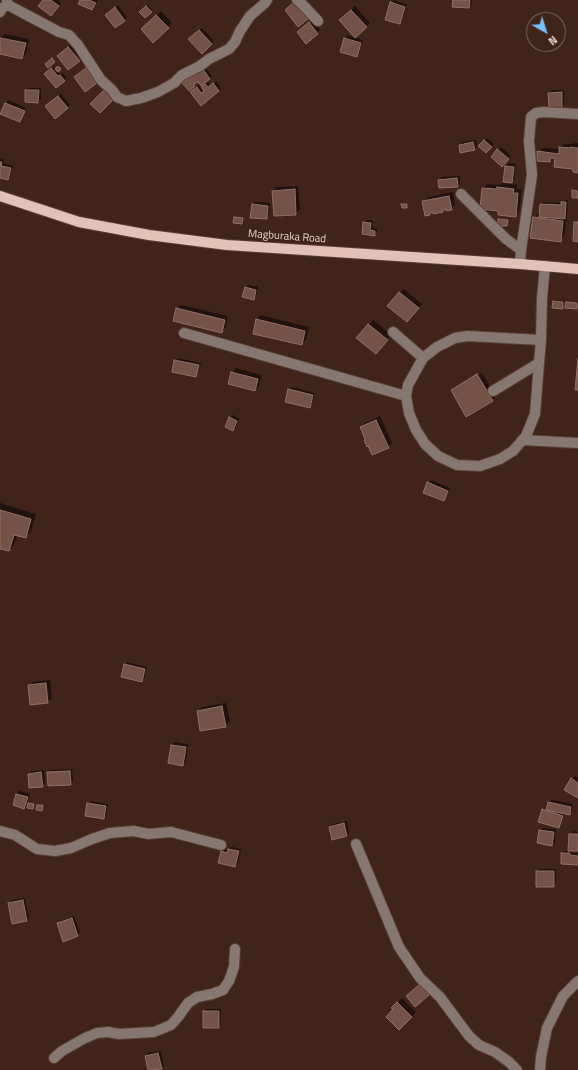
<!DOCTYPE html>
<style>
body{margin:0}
#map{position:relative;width:578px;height:1070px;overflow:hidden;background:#402319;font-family:"Titillium Web",sans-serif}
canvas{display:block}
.north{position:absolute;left:526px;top:12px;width:40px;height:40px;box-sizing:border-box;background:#402319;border:1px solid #826960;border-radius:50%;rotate:141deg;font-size:11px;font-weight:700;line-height:16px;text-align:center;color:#e5d2cb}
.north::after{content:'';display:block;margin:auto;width:14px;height:18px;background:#75c0f6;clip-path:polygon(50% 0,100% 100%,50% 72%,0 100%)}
</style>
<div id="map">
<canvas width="578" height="1070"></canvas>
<div class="north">N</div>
</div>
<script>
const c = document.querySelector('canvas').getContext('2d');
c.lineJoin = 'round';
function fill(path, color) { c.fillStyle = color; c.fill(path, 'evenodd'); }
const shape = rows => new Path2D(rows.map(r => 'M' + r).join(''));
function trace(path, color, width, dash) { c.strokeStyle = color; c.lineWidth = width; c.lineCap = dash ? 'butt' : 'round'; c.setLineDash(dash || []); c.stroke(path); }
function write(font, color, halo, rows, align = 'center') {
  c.font = font + ' "Titillium Web",sans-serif'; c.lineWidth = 3; c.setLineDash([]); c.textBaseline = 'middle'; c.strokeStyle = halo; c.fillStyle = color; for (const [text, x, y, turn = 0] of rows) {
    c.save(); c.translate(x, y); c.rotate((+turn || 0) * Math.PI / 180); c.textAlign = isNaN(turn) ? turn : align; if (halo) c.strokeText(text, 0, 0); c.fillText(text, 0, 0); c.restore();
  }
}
fill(shape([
 [44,0,57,0,61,3,54,12],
 [81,0,98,0,95,7,92,9],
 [394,0,407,5,402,21,399,23,391,3],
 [454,0,472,0,471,5,469,7],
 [118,5,127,17,115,27,108,12],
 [148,5,152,10,145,17,141,12],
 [355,6,370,23,355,36,341,20],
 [161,11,172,23,153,41,142,29],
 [312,21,320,30,306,42,300,30],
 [202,28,214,41,202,52,190,39],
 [5,34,29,39,26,54,22,58,0,53,0,43,1,38],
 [347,35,363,40,359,53,357,55,341,51,345,38],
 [71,45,82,58,79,60,61,54],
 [60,65,61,67,59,70,57,71,61,75,63,73,66,78,64,80,48,71,54,66,56,69],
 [89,66,97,82,85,90,78,74],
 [205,67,212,76,200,85,202,88,208,82,211,85,216,81,221,88,201,104,194,90,201,84,198,80,196,82,197,83,189,90],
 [29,88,41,88,41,99,38,102,26,90],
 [552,90,564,90,564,105,562,107,549,93],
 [61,94,70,105,67,108,49,104],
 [8,100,26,108,22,118,20,121,2,113,6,103],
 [487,138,494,144,486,152,480,146],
 [476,140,477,146,475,149,461,152,460,145,462,142],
 [575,143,578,143,578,172,574,168,556,157,553,157,549,161,538,152,543,148,560,149,560,148,564,144,573,144],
 [501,147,511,156,505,163,492,157],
 [0,159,4,160,3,163,13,166,10,176,8,179,0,177],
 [509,163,516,164,514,180,511,182,504,181,506,166],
 [460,176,460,183,458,186,439,180,442,177],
 [502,183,517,185,517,189,522,189,519,212,515,216,499,210,483,188,487,184,500,185],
 [298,186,300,209,296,214,273,191,277,187],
 [453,192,455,205,451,209,445,209,443,211,432,212,430,214,423,202,428,197],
 [565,200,568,200,567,215,566,216,567,217,564,236,560,241,534,218,538,213,540,214,541,204,544,202,562,203],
 [255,202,270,203,269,216,266,218,252,205],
 [500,219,508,219,508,224,507,225,499,220],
 [367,220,373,221,372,228,377,229,377,232,374,235,363,233,364,223],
 [248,285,258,287,256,296,253,298,245,288],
 [404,289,422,304,407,321,400,293],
 [555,300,564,301,563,307,562,308,554,301],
 [181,305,228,316,226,327,222,331,177,309],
 [261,315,309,327,306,340,301,344,257,319],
 [373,320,391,335,380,349,358,338],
 [178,358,201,363,198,373,196,376,175,361],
 [236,368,262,375,259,386,255,390,232,373],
 [481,371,496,396,492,400,452,390,455,387,455,388,482,373],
 [292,387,315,393,312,404,310,407,289,390],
 [232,415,239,418,236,427,233,430,230,418],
 [380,416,392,443,388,447,366,439,361,427,365,423],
 [431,480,450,488,446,497,444,500,428,483],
 [0,503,36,514,31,532,25,537,17,535,14,545,8,550,0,548],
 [127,662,147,667,144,679,141,681,125,665],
 [50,680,52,698,48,702,29,686,33,682],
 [226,703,230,721,225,726,198,711,202,707],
 [174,742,188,744,186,762,183,765,172,745],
 [72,769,73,781,70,784,48,772,51,770],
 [44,770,45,783,43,786,29,774,32,771],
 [575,776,578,779,578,797,572,779],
 [19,791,30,794,27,805,24,807,14,804,17,794],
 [552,800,573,804,572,811,569,814,565,813,561,825,559,827,543,810,546,807,548,808,549,802],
 [91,801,108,804,106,816,104,818,88,804],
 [347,821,349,833,347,836,330,827,333,824],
 [543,828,556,829,555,842,552,845,538,842,540,830],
 [573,831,578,832,578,850,572,850,572,853,578,853,578,864,562,853,565,851,569,851,570,834],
 [231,847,241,849,238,863,235,866,222,852,224,849,228,850],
 [540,869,556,869,556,883,554,886,537,871],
 [25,898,29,918,26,920,9,903,12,900],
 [74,916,80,933,78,935,58,923,60,921],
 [402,998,416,1012,399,1029,393,1008],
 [207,1009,221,1009,221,1025,218,1027,204,1011],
 [161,1051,164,1066,162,1068,149,1070,146,1056,148,1053]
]), '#0007');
const building = shape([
 [43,0,51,0,59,6,51,16,38,6,43,0],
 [80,0,89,0,96,3,92,10,78,4,80,0],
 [453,0,470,0,469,8,452,7,453,0],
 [294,2,308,19,298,27,285,10,294,2],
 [390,2,405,7,400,24,385,20,390,2],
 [146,6,152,12,145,18,139,12,146,6],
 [115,7,125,21,115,28,105,15,115,7],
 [351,10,367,27,355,38,339,20,351,10],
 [156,15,169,28,153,43,141,29,156,15],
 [309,22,318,34,306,44,297,32,309,22],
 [199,30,212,44,202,54,188,39,199,30],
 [0,38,26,43,22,59,0,54,0,38],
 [344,38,361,43,357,57,340,52,344,38],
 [68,47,80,61,68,70,57,56,68,47],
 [52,58,55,62,48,68,45,64,52,58],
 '55.5 69a2.5 2.5 0 1 1 5 0a2.5 2.5 0 1 1-5 0Z',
 [51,68,58,76,60,75,65,81,56,88,44,74,51,68],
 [86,68,97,83,85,92,74,77,86,68],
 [202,68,210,79,201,86,198,82,194,84,195,86,189,91,182,83,202,68],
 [213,83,219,91,201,106,190,92,197,87,201,93,204,91,201,87,205,84,208,87,213,83],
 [106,88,116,97,100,113,90,104,106,88],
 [25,90,39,90,38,103,25,102,25,90],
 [562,92,562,108,549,108,548,93,562,92],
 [58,96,68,108,55,119,45,106,58,96],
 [5,103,25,111,20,122,0,114,5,103],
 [484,140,492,147,486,153,478,146,484,140],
 [473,142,475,150,460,153,459,145,473,142],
 [559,147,570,148,570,147,578,148,578,173,573,172,573,169,554,167,555,158,550,158,550,162,537,161,537,151,559,154,559,147],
 [497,149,509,159,502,167,491,157,497,149],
 [0,162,2,162,1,166,11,168,8,180,0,178,0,162],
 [505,166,514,167,512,183,503,182,505,166],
 [457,178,458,187,439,188,438,180,457,178],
 [497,187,514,189,513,193,518,193,516,217,498,215,498,211,480,209,482,188,497,189,497,187],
 [295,189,296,215,274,216,272,191,295,189],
 [572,190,578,191,578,198,572,198,572,190],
 [449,196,452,210,446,211,446,209,443,210,443,212,433,214,433,212,430,213,430,215,425,216,422,201,449,196],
 [561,202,566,202,565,219,539,217,540,204,561,205,561,202],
 [252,204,268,206,267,219,250,218,252,204],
 [401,204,407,204,407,208,402,208,401,204],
 [234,217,243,218,242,224,233,223,234,217],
 [533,217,563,221,561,242,530,238,533,217],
 [498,219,508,220,507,226,498,226,498,219],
 [363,222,371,223,370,230,375,231,375,236,362,234,363,222],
 [574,222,578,222,578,242,573,241,574,222],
 [245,287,256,290,254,300,242,297,245,287],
 [399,292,419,308,407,322,387,306,399,292],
 [553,301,563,302,563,309,552,308,553,301],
 [566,302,577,303,577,309,565,308,566,302],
 [176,308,225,320,222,333,173,321,176,308],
 [256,319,305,331,302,345,253,334,256,319],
 [368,324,388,340,376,354,356,338,368,324],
 [578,358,578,390,575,390,578,358],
 [174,360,199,365,196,377,172,372,174,360],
 [231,372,258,379,255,391,228,384,231,372],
 [477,374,493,401,466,417,451,390,477,374],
 [288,389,313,395,310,408,285,402,288,389],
 [229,417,237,421,233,431,225,427,229,417],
 [376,420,389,448,372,455,368,446,367,447,364,440,365,439,360,427,376,420],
 [427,482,448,491,444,501,423,493,427,482],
 [0,510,31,519,26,538,14,535,9,551,0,549,0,510],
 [124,664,145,669,142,682,121,677,124,664],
 [46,683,48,703,30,705,28,685,46,683],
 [222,706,226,727,200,731,197,711,222,706],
 [171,745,186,747,183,766,168,763,171,745],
 [70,771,71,785,48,786,47,772,70,771],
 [41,772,43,787,29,788,28,774,41,772],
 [571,778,578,783,578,798,564,790,571,778],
 [16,794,28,797,24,809,13,805,16,794],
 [548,802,571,807,570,815,546,810,548,802],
 [28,803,34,804,33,809,27,808,28,803],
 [87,803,106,806,104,819,85,816,87,803],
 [37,805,43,805,42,811,36,810,37,805],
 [542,809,563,816,559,828,538,822,542,809],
 [344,823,347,836,332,840,329,827,344,823],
 [539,830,554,832,552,846,537,843,539,830],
 [569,834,578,834,578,851,568,851,569,834],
 [228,849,239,851,235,867,218,863,221,851,227,853,228,849],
 [561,853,570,853,570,855,578,856,578,865,561,864,561,853],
 [536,871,554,871,554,887,536,887,536,871],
 [23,900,27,921,12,924,8,903,23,900],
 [72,918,78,936,63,942,57,923,72,918],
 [420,984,429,995,415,1007,406,996,420,984],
 [397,1002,412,1017,399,1030,386,1017,393,1009,391,1008,397,1002],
 [203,1011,219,1011,219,1028,203,1028,203,1011],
 [158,1053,162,1069,148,1070,145,1056,158,1053]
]);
fill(building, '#735348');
trace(building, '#916f63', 1);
const minor = shape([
 [7,0,8,5,59,32,69,35,78,45,101,80,112,90,117,97,126,101,141,98,158,92,174,83,182,75,200,66,209,59,229,49,235,42,240,31,250,16,265,3,267,0],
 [297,0,303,5,318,21],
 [0,12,2,8,8,5],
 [461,194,506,239,521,250],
 [520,264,521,250,532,175,529,141,531,117,536,113,544,112,578,114],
 [393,332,423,358],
 [184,333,406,396],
 [541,340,467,336,455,338,437,347,423,358,408,385,406,396,409,413,416,430,425,444,438,456,457,465,480,466,500,459,513,451,526,436,535,414,539,363,541,340,542,298,545,266],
 [493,391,539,363],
 [523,440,578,443],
 [0,831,15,835,37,849,55,851,71,848,92,839,110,833,134,831,148,834,171,832,221,845],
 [356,844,399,947,420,978,440,997,469,1036,479,1045,495,1052,509,1062,517,1070],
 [54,1058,62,1051,85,1038,97,1033,108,1032,119,1034,154,1032,171,1025,178,1017,188,1003,197,997,212,994,223,990,229,981,234,967,235,949],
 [540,1070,541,1057,547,1028,563,996,578,981]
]);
const major = shape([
 [0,196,79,222,149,235,227,245,520,264,578,269]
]);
trace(minor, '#5a3f35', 12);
trace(major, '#5a3f35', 12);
trace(minor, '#867771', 10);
trace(major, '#e2c2b6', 10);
write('11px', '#e5d2cb', '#402319', [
 ["Magburaka Road",287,237,4]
]);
</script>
